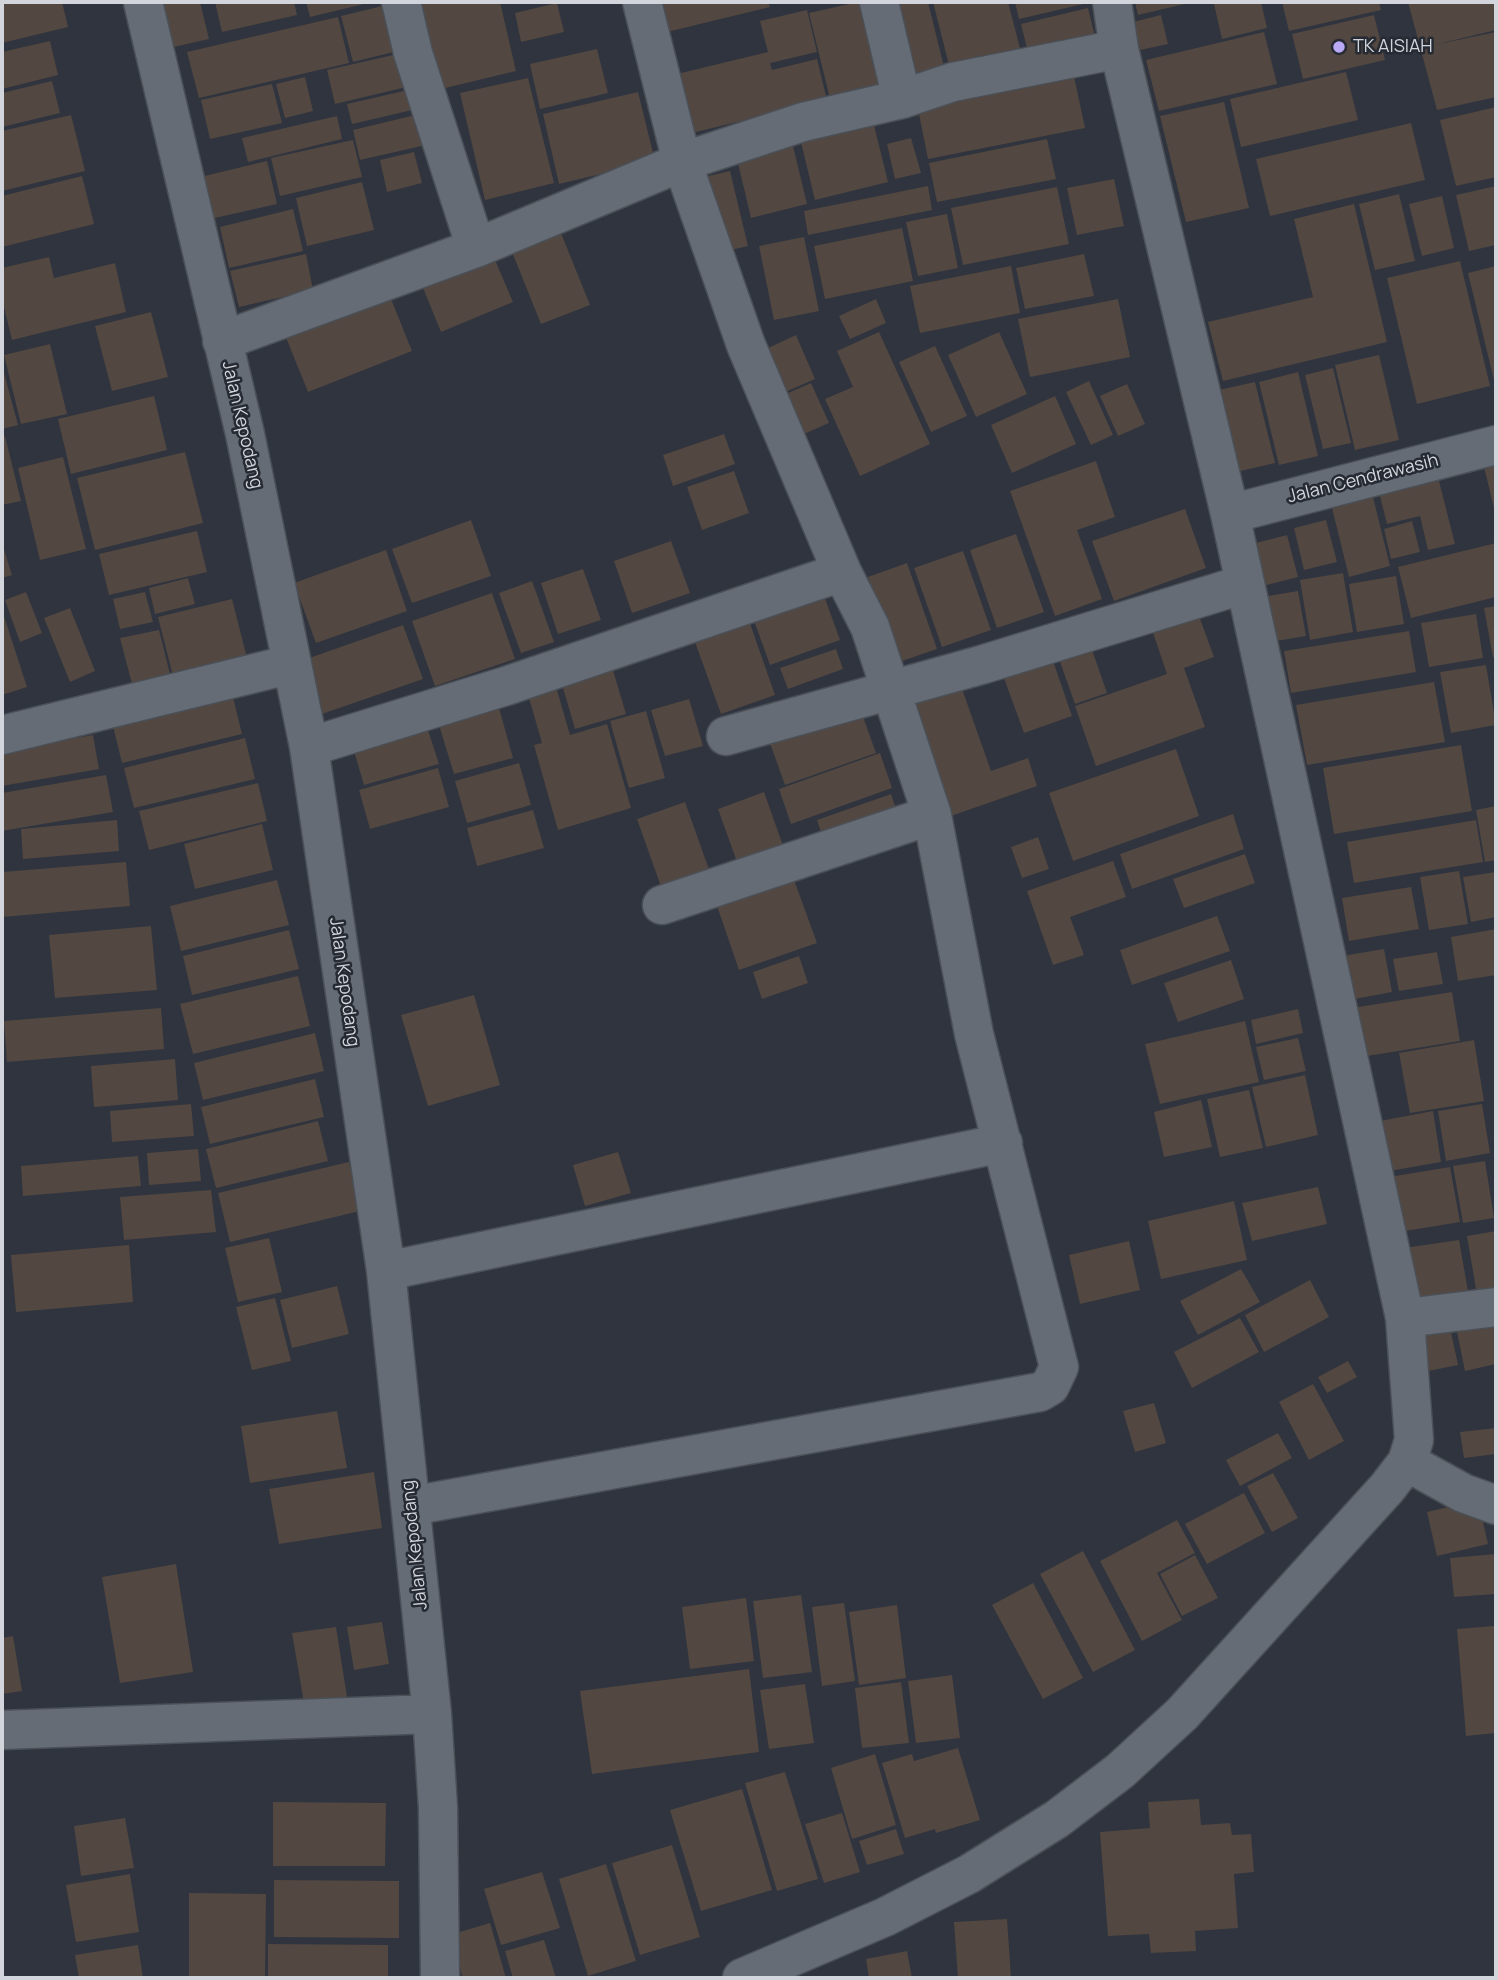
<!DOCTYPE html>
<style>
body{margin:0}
#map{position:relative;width:1498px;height:1980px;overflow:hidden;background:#2f343e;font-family:Manrope,sans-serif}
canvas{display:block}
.frame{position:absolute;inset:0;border:4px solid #d2d5db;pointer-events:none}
</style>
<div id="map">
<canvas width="1498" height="1980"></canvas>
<div class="frame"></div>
</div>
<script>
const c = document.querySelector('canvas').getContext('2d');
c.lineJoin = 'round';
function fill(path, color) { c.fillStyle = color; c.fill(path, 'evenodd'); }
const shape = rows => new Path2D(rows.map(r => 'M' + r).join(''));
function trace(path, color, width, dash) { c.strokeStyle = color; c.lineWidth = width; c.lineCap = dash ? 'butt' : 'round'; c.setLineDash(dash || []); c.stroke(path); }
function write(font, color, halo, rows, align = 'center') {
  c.font = font + ' Manrope,sans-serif'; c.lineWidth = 5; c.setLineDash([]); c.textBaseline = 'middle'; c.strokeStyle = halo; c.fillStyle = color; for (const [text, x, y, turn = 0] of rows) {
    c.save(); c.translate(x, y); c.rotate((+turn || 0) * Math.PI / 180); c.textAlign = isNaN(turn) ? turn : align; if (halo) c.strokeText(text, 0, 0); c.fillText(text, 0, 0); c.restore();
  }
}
fill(shape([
 [2,2,62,2,68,27,2,43],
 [158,2,200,2,209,39,169,48],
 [215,2,294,2,297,15,222,32],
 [306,2,368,2,368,3,310,17],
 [399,2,410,48,353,62,341,16],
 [420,2,500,2,516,71,441,89],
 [656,2,768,2,770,7,663,33],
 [858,2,873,2,894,88,831,103,809,13],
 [885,2,928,2,944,67,904,76],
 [933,2,1008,2,1021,52,950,69],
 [1015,2,1088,2,1088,3,1019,19],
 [1135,2,1189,2,1189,3,1138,15],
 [1224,2,1261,2,1267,28,1222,39,1214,4],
 [1282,2,1379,2,1381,10,1289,31],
 [1408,2,1496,2,1496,30,1434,45,1496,32,1496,97,1437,110],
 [557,3,564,32,521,42,515,13],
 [1088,8,1098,49,1031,65,1021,24],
 [807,10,817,52,770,63,772,70,817,59,827,100,692,133,677,74,768,52,760,21],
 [1161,15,1168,44,1140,50,1133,22],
 [1374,15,1385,60,1303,79,1292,34],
 [338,17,349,63,199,98,187,52],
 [1264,32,1277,84,1159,111,1146,60],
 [50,41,58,75,2,89,2,52],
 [597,49,608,93,540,109,530,64],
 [411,51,419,84,335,104,327,70],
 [1072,67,1085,128,928,159,916,99],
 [1346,72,1358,120,1241,147,1230,99],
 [305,77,313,111,285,118,276,84],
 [528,78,554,183,485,200,460,93],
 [52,81,60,113,2,127,2,93],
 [272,84,282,123,210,139,201,100],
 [417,88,421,108,352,124,347,104],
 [638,92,655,161,559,184,543,114],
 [1224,102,1249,208,1186,222,1160,116],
 [1496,107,1496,177,1456,186,1440,120],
 [432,111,439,142,360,160,353,130],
 [71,115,85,171,2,191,2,131],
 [337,116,342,139,248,162,242,138],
 [872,117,888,182,815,200,799,134],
 [1411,123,1425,180,1270,216,1256,159],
 [911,138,921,173,895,179,887,144],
 [1047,139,1056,179,937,202,929,163],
 [353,140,362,177,280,196,271,158],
 [793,146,807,204,751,218,737,159],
 [414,152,422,183,387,192,380,160],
 [267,161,277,204,206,220,196,178],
 [730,171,748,246,722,252,704,177],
 [82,176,94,224,2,247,2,196],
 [1114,179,1124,226,1077,235,1067,188],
 [362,182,374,230,307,246,296,198],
 [928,186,932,210,808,235,804,211],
 [1496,186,1496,245,1469,251,1456,195],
 [1057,187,1069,244,963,265,951,208],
 [1399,194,1415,261,1375,270,1359,204],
 [1442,196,1454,248,1422,256,1409,204],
 [1354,204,1387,342,1223,381,1208,322,1313,297,1294,219],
 [293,209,303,251,229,268,220,227],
 [947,214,958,268,918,276,906,222],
 [902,228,913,281,825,299,814,246],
 [561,233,590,305,541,324,512,252],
 [804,237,819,311,774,320,759,246],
 [306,254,313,290,239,307,230,271],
 [1084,254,1094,296,1025,309,1016,268],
 [49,257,54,278,115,263,126,312,12,340,2,299,2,268],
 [495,260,513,302,441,332,423,288],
 [1460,261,1490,386,1417,404,1387,278],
 [1011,266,1020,313,920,333,910,286],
 [1496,266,1496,384,1495,384,1468,273],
 [389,294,412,351,308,392,285,335],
 [876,299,886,323,850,339,839,316],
 [1118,299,1130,357,1030,377,1018,319],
 [151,312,168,377,112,391,95,326],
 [879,332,930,444,860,476,825,399,853,387,837,351],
 [999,332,1027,394,976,417,948,355],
 [796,335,815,379,783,393,764,350],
 [50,344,67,414,21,424,4,355],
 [935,346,967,416,931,432,899,362],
 [1379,355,1399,440,1355,450,1335,365],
 [2,365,18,425,2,429],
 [1333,368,1351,443,1323,449,1305,375],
 [1298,372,1318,456,1279,465,1259,382],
 [1089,381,1113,435,1091,445,1066,392],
 [1255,382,1275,463,1232,473,1214,391],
 [811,383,829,423,797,437,779,397],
 [1127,384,1145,424,1118,436,1100,396],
 [154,396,167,450,71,474,58,419],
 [1055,396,1076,444,1012,473,991,425],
 [724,434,735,464,673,486,663,455],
 [5,436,21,501,2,505,2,437],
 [185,452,203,523,95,550,77,478],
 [63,457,86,549,40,560,18,468],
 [1496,460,1496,512,1495,512,1483,463],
 [1096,461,1115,517,1077,530,1102,599,1055,616,1010,491],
 [734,471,749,513,702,530,687,487],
 [1438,477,1455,544,1428,550,1420,516,1387,524,1379,492],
 [1373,497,1390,566,1349,577,1332,508],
 [1185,509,1206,568,1114,601,1092,541],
 [471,520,491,576,412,603,392,549],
 [1326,520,1337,562,1304,570,1294,528],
 [1412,521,1420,552,1391,559,1384,529],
 [197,531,207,572,109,595,99,554],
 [1016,534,1044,612,997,628,970,550],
 [1287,535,1298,577,1259,587,1248,545],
 [671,541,690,593,632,613,614,561],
 [2,543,12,575,2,578],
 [1496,543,1496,597,1411,618,1398,567],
 [386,550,407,611,316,643,294,583],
 [963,551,991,630,942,647,914,568],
 [907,563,937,649,899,662,868,577],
 [583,569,601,620,558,634,541,583],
 [1343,573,1353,632,1310,640,1300,580],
 [1396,576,1404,624,1357,632,1349,584],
 [188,578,195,604,155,614,149,588],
 [532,581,554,642,521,653,499,593],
 [822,590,840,640,770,665,752,615],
 [1298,591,1306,636,1270,642,1262,597],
 [26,592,42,633,20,642,5,600],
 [145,592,153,622,120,629,113,599],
 [492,593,515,659,435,686,412,621],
 [232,599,247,658,173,676,158,617],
 [1195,605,1214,657,1184,668,1205,727,1096,766,1075,706,1167,674,1149,621],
 [1496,606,1496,657,1493,657,1484,608],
 [70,608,95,671,70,682,44,618],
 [2,610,27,687,2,695],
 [746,612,775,695,721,714,691,631],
 [1476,614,1483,658,1429,667,1421,623],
 [403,625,423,679,319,715,301,661],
 [159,630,170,674,132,684,120,638],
 [1409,631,1416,672,1291,693,1284,651],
 [1090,644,1107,693,1075,704,1058,656],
 [836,649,843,669,788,689,780,668],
 [610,660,626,714,575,729,559,674],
 [1053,661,1072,716,1024,733,1004,678],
 [1486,665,1496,725,1451,733,1440,672],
 [1434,682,1445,742,1307,765,1296,705],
 [555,683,570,735,607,724,631,808,558,830,534,745,542,743,527,691],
 [961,686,991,771,1028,758,1037,786,948,817,908,705],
 [232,693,242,734,122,763,112,722],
 [689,699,703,746,665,756,651,710],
 [857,700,876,753,785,785,766,732],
 [499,708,513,758,454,774,439,725],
 [646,711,665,778,629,788,610,721],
 [427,727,439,764,364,785,353,748],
 [93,735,99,769,2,786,2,751],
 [245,738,255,779,134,808,124,768],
 [1461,745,1472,811,1334,834,1323,768],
 [1176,749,1199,816,1073,861,1049,793],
 [880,753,892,788,791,824,779,789],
 [519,763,531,805,467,823,455,781],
 [438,768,449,807,370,829,359,790],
 [106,775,113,812,2,831,2,793],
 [258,783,267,821,149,850,139,811],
 [764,792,787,857,741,873,718,809],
 [891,794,901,824,827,850,817,820],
 [685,802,712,878,664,895,637,819],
 [1496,806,1496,860,1485,862,1476,810],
 [533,810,544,848,477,866,467,828],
 [1233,814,1244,849,1132,889,1120,854],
 [117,820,119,851,23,859,21,829],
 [1476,820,1483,862,1354,883,1347,842],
 [262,824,273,870,195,889,184,844],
 [1038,837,1049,869,1022,878,1011,847],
 [1245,854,1255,883,1184,908,1173,879],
 [1113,861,1126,897,1070,917,1084,955,1053,965,1027,891],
 [126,862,130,906,2,917,2,872],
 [1459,871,1468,924,1429,930,1420,877],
 [1496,872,1496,917,1471,922,1463,877],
 [793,877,817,943,739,970,716,903],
 [277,880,289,925,181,951,170,906],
 [1411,887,1419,929,1349,941,1342,898],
 [1217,916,1230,951,1132,985,1120,950],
 [151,926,157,990,55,998,49,935],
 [1496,929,1496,975,1458,981,1451,937],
 [289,930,299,969,192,995,183,956],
 [1384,949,1392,992,1344,1001,1336,957],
 [1437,952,1443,984,1399,991,1393,959],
 [799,956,808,983,762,999,753,972],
 [1231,960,1244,999,1178,1022,1164,983],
 [298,976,310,1026,193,1054,180,1004],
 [1452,992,1460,1041,1361,1057,1352,1008],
 [474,995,500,1085,428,1106,401,1015],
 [161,1008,164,1049,7,1062,4,1021],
 [1298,1009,1303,1033,1256,1044,1251,1020],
 [1245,1021,1259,1082,1160,1104,1145,1044],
 [315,1033,324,1071,203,1100,194,1063],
 [1298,1038,1306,1071,1264,1080,1256,1047],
 [1474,1040,1484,1101,1410,1113,1399,1053],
 [175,1059,178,1100,94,1107,91,1066],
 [1305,1075,1318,1135,1266,1147,1252,1087],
 [315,1079,324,1117,210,1144,201,1107],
 [1249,1090,1263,1148,1220,1157,1207,1099],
 [1201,1100,1212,1147,1164,1157,1154,1112],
 [191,1104,194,1136,112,1142,110,1111],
 [1482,1104,1490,1153,1446,1161,1438,1111],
 [1433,1111,1441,1162,1384,1172,1375,1122],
 [318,1121,328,1161,216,1188,206,1149],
 [198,1149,201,1181,149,1185,147,1153],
 [618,1152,631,1193,585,1206,573,1165],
 [138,1156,141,1186,23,1196,21,1166],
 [1485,1161,1494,1218,1463,1223,1453,1166],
 [349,1162,360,1211,230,1242,218,1193],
 [1450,1167,1460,1222,1393,1233,1383,1178],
 [1318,1187,1327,1224,1252,1241,1242,1203],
 [211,1190,216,1232,124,1240,120,1197],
 [1234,1201,1247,1260,1161,1279,1148,1221],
 [1496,1231,1496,1298,1478,1301,1467,1236],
 [269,1238,282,1292,238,1302,225,1248],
 [1459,1240,1471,1308,1416,1317,1404,1248],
 [1129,1241,1140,1290,1080,1304,1069,1255],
 [129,1245,133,1302,16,1312,11,1255],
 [1241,1269,1260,1302,1198,1335,1180,1301],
 [1310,1280,1329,1317,1264,1352,1245,1315],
 [337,1286,349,1334,292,1348,280,1300],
 [275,1298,291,1361,252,1370,236,1307],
 [1496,1314,1496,1364,1465,1371,1455,1322],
 [1240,1318,1259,1352,1192,1388,1174,1352],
 [1448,1318,1458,1365,1428,1371,1418,1325],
 [1348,1361,1357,1377,1327,1393,1318,1377],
 [1313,1384,1344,1441,1309,1460,1279,1402],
 [1154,1403,1166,1443,1135,1452,1123,1411],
 [337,1411,347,1468,250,1483,241,1426],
 [1496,1428,1496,1454,1464,1458,1460,1432],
 [1278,1433,1292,1458,1240,1486,1226,1460],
 [374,1472,382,1528,279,1544,269,1489],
 [1273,1473,1298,1518,1272,1532,1247,1486],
 [1244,1493,1265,1533,1207,1564,1185,1524],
 [1478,1500,1488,1544,1437,1556,1427,1512],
 [1177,1520,1195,1553,1157,1573,1182,1620,1142,1641,1100,1561],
 [1083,1551,1135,1650,1093,1672,1040,1574],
 [1496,1554,1496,1594,1454,1597,1450,1558],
 [1195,1555,1218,1598,1182,1616,1160,1574],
 [176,1564,193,1672,120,1683,102,1577],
 [1033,1583,1083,1678,1043,1699,992,1605],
 [801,1595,812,1672,763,1678,753,1601],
 [746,1598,754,1661,690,1669,682,1607],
 [844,1603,855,1681,822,1686,812,1607],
 [897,1605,906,1678,859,1685,849,1612],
 [382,1622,389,1664,354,1670,347,1627],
 [1494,1626,1496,1733,1466,1736,1457,1629],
 [336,1627,347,1697,304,1703,292,1633],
 [13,1636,22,1691,2,1694,2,1638],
 [749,1669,759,1752,592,1774,580,1691],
 [952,1675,960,1738,916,1743,908,1681],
 [901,1682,909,1743,862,1748,855,1688],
 [805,1684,814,1743,769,1749,760,1690],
 [958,1748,980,1820,936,1833,935,1829,905,1838,882,1763,912,1754,914,1761],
 [875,1754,896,1825,852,1839,831,1768],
 [785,1772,818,1879,777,1891,745,1783],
 [742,1789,772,1890,701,1911,670,1810],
 [1199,1799,1201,1825,1230,1823,1232,1835,1251,1834,1254,1872,1234,1874,1238,1928,1195,1931,1196,1951,1151,1953,1149,1934,1108,1936,1100,1832,1150,1828,1148,1802],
 [273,1802,386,1803,385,1866,273,1866],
 [842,1813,860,1872,824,1883,805,1824],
 [125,1818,134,1868,81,1876,74,1826],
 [896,1829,904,1854,867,1865,859,1841],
 [672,1845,700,1937,640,1955,612,1863],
 [606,1864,636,1961,588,1976,559,1879],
 [542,1872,560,1928,501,1945,484,1889],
 [130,1874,139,1932,76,1942,66,1885],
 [274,1880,399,1881,399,1938,274,1937],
 [189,1893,266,1894,265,1978,189,1978],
 [1007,1919,1011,1978,958,1978,954,1922],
 [490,1923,506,1978,463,1978,450,1935],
 [544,1940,556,1978,513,1978,505,1951],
 [268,1944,388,1945,388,1978,268,1978],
 [138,1945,143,1978,79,1978,75,1955],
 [907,1951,912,1978,869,1978,866,1959]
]), '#524741');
const minor = shape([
 [143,2,245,434,309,747,386,1271,432,1714,438,1808,440,1978],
 [401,2,413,53,476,248],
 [879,2,902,99],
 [222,341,476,248,682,162,803,122,902,99,953,82,1119,49],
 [1230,514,1496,445],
 [2,735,292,664],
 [726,736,981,665,1245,584],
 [309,747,506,686,842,572],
 [662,905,932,815],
 [386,1271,1003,1143],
 [1405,1318,1496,1307],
 [1407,1462,1463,1493,1496,1505],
 [411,1506,1040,1392,1050,1386,1059,1367,974,1034,932,815,870,627,842,572,746,345,682,162,642,2],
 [2,1730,432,1714],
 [742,1978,885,1917,969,1874,1057,1819,1120,1771,1182,1714,1387,1488,1407,1462,1414,1440,1405,1318,1230,514,1119,49,1112,2]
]);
trace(minor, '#4b5057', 41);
trace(minor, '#666c76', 38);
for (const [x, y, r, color] of [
 [1339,47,7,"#baaaf6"]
]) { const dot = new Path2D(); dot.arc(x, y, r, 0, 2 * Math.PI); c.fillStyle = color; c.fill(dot); trace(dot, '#252a33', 2.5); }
write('18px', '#d2d5db', '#252a33', [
 ["TK AISIAH",1353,47]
], 'left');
write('18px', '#d2d5db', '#252a33', [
 ["Jalan Kepodang",242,425,77],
 ["Jalan Cendrawasih",1363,479,-14],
 ["Jalan Kepodang",344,982,82],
 ["Jalan Kepodang",415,1545,-96]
]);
</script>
